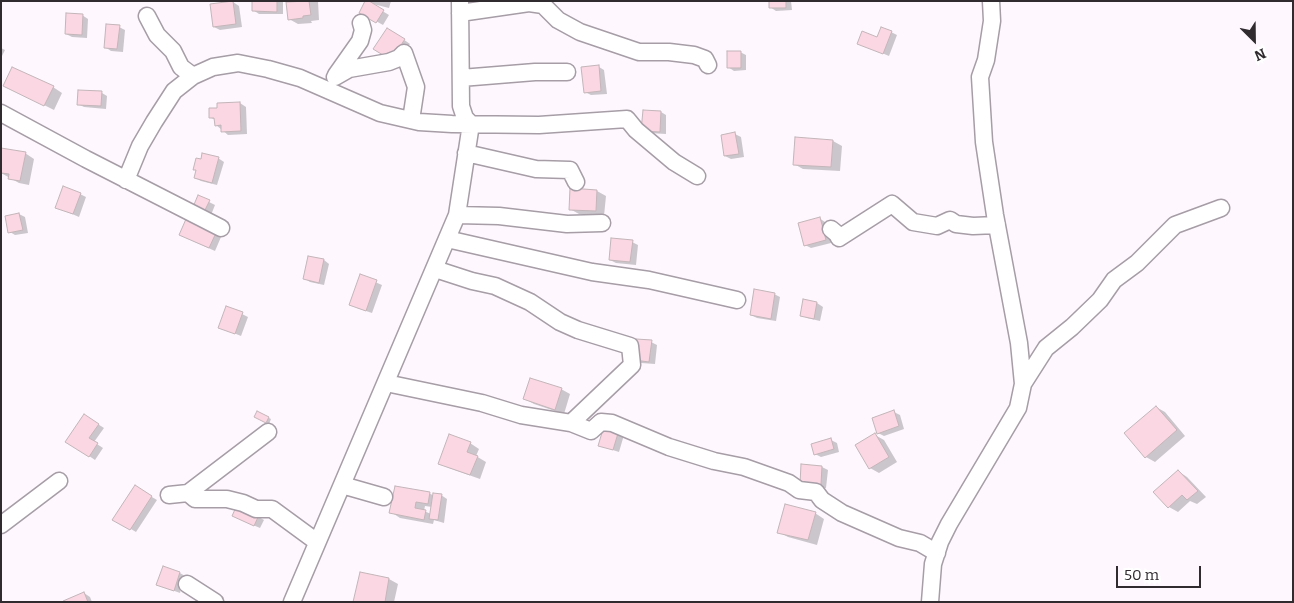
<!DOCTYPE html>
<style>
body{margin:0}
#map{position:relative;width:1294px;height:603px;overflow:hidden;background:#fef8fe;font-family:Bitter,serif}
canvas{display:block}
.frame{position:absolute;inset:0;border:2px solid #2f2b2f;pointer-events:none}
.north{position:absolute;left:1229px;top:15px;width:50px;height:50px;-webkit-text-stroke:4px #fff;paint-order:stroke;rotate:157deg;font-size:14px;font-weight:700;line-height:20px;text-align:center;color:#2f2b2f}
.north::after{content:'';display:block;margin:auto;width:18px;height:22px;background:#2f2b2f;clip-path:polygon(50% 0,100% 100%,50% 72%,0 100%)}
.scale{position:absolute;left:1116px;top:566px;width:85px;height:22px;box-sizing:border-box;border:2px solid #2f2b2f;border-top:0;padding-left:6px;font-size:15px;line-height:18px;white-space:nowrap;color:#2f2b2f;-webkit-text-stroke:4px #fff;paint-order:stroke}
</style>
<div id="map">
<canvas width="1294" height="603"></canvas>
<div class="frame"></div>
<div class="north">N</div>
<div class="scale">50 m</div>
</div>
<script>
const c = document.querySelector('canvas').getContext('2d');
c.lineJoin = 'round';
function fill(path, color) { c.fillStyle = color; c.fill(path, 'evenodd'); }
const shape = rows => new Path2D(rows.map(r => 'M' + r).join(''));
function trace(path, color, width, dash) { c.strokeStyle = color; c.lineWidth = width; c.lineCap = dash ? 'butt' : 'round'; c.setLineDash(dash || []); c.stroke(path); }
fill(shape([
 [253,1,283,1,283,14,259,14,253,10],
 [292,1,318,1,319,20,311,21,312,23,298,24,289,19],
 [367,1,391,1,389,8,369,3,389,15,383,25,360,12],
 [770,1,791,1,792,10,776,11,770,7],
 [233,2,239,6,242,27,220,30,214,27],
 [82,15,88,19,87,38,72,37,66,34],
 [119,27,125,30,123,52,111,51,105,47],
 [393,32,410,44,397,62],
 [891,32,897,35,889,56,858,43,878,38],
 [1,48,5,50,1,58],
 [740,52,746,55,746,70,734,71,728,67],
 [599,67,604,70,607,94,591,95,585,92],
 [53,87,62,93,54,110,12,89],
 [102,93,107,96,106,109,84,107,78,104],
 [240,103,246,107,247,134,228,135,216,125,216,120,211,118],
 [661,112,666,115,666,134,649,133],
 [735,134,741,137,744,157,731,159,725,156],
 [833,141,842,146,840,171,803,169,794,164],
 [25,153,34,159,29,185,19,183,1,173],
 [218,158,224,162,217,185,201,181,195,178,197,171,194,169],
 [597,191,606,196,604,216,579,214,570,209],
 [80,194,86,197,79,217,56,207],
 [199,197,215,205,211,215,194,207],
 [19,214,25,217,28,233,15,235,10,232],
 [819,218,825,222,831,243,811,248,805,245],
 [215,234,221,237,215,251,186,238],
 [632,242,638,245,636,265,616,263,610,260],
 [309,257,324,260,329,264,324,285,310,282,304,278],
 [361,276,382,285,372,313,357,308],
 [774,294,780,297,776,321,757,318,751,315],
 [804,301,817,303,823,307,820,321,807,318,801,315],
 [242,314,248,317,241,336,219,327],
 [651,342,657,345,655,364,641,363,635,359],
 [561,389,570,394,564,414,534,404,525,399],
 [1156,407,1165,412,1185,436,1155,462,1146,457],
 [258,412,271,419,269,424,256,417],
 [894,412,900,415,904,429,884,436,878,433],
 [90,419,104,428,94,442,103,448,95,460,67,441],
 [604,428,624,435,619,452,600,446],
 [875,435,884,440,897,462,879,473,870,468],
 [831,440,837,443,839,452,821,457,815,454],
 [470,443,479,449,476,456,486,462,480,479,449,468,440,463],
 [822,467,828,470,826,488,807,486],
 [1178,471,1187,477,1206,497,1197,504,1190,501,1178,512,1169,507],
 [135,487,157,500,136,532,114,519],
 [429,493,434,496,441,495,447,499,444,523,434,520,433,524,400,518,391,512],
 [425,506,432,507,431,514,424,511],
 [815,513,824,519,817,545,788,537,779,532],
 [259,517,264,520,260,528,239,519],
 [180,573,185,576,180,593,158,585],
 [361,573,389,579,398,584,394,602,355,602],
 [84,593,90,597,92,602,65,602]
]), '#0003');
const building = shape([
 [233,1,236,24,213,27,210,4,233,1],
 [252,1,277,1,277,12,252,11,252,1],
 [309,1,311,15,303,16,303,18,288,20,286,2,309,1],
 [365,1,369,1,384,10,376,23,359,13,365,1],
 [769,1,786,1,786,8,769,8,769,1],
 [66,13,83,14,82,35,65,34,66,13],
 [106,24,120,25,117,49,104,48,106,24],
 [881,27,892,31,883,54,857,44,862,31,877,37,881,27],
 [387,28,405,39,391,60,373,49,387,28],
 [727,51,741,51,741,68,727,68,727,51],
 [599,65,601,91,584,93,581,67,599,65],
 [12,67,54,86,44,106,3,86,12,67],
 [78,90,102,91,101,106,77,105,78,90],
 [240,102,241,131,221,132,221,125,215,126,214,118,209,118,209,108,217,108,217,103,240,102],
 [643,110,661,111,660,132,641,131,643,110],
 [735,132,739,154,724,156,721,135,735,132],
 [795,137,833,140,831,167,793,165,795,137],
 [1,148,26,152,20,181,8,179,9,174,1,173,1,148],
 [202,153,219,157,212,183,194,178,196,170,193,170,196,158,201,159,202,153],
 [63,186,81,193,73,214,55,208,63,186],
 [570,188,597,190,596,211,569,210,570,188],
 [198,195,210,200,204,212,193,207,198,195],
 [19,213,23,230,8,233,5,216,19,213],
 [820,217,826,240,804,246,798,223,820,217],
 [186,219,216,233,209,248,179,235,186,219],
 [611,238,633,240,630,262,609,260,611,238],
 [308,256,324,259,319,283,303,279,308,256],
 [360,274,377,280,366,311,349,305,360,274],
 [754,289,775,293,771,319,750,315,754,289],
 [803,299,817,302,814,319,800,316,803,299],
 [226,306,243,312,235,334,218,328,226,306],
 [636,339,652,340,649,362,634,360,636,339],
 [530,378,562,388,555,410,523,399,530,378],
 [1156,406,1177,430,1145,458,1124,433,1156,406],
 [894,410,899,426,877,434,872,418,894,410],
 [257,411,269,417,266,423,254,417,257,411],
 [84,414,99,424,89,438,98,443,89,457,65,442,84,414],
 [604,426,619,430,613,450,598,446,604,426],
 [875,433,889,457,869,469,855,445,875,433],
 [449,434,471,442,467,452,478,456,470,475,438,464,449,434],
 [831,438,834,449,814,455,811,444,831,438],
 [801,464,822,466,821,485,800,484,801,464],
 [1178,470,1198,491,1187,500,1182,495,1168,508,1153,492,1178,470],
 [135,485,152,496,130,530,112,520,135,485],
 [395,486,430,492,428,504,416,502,415,508,426,510,424,520,389,513,395,486],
 [433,493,442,494,438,520,429,519,433,493],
 [785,504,816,512,808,540,777,533,785,504],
 [237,505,259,515,254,526,232,516,237,505],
 [163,566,180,572,174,591,156,585,163,566],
 [360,572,389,578,385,602,353,602,360,572],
 [84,592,88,602,63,602,63,601,84,592]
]);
fill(building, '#fad7e2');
trace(building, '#c3b5b9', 1);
const minor = shape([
 [460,13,529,3,543,5,558,20,580,32,639,52,669,52,694,55,705,59,708,65],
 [147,16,157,35,173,51,181,67,193,76],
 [336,75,360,41,363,30,361,23],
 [335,77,349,69,389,62,399,58,404,53,416,87,411,120],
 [461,78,535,72,567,72],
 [1,113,86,159,221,228],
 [466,153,536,169,570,170,576,182],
 [126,180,140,146,154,122,174,91,193,76,213,67,238,63,268,69,300,78,380,113,419,122,452,124,539,125,627,119,636,130,674,162,697,176],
 [457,215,499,216,567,224,602,223],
 [831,229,837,234,839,238,892,204,913,222,937,226,950,220,956,224,973,226,997,225],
 [447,239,592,272,649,280,737,300],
 [435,269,472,281,495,286,530,302,560,322,578,330,630,346,632,365,571,423],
 [386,383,482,403,521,415,571,423,591,431,601,422,612,423,669,447,714,461,744,467,789,483,799,490,816,492,822,500,842,513,899,538,920,543,937,553],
 [1023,384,1046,348,1072,327,1100,300,1114,280,1137,263,1175,225,1221,208],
 [342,485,384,497],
 [188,493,268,432],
 [169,495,188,493,195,499,227,499,243,503,256,509,272,509,317,542],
 [1,525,59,481],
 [187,584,215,602],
 [292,602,457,215,471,124,465,118,461,106,460,1],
 [930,602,933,564,940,542,949,524,1018,408,1023,384,1019,343,995,215,984,142,980,77,986,60,992,21,991,1]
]);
trace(minor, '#a69da6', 19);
trace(minor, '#fff', 16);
</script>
